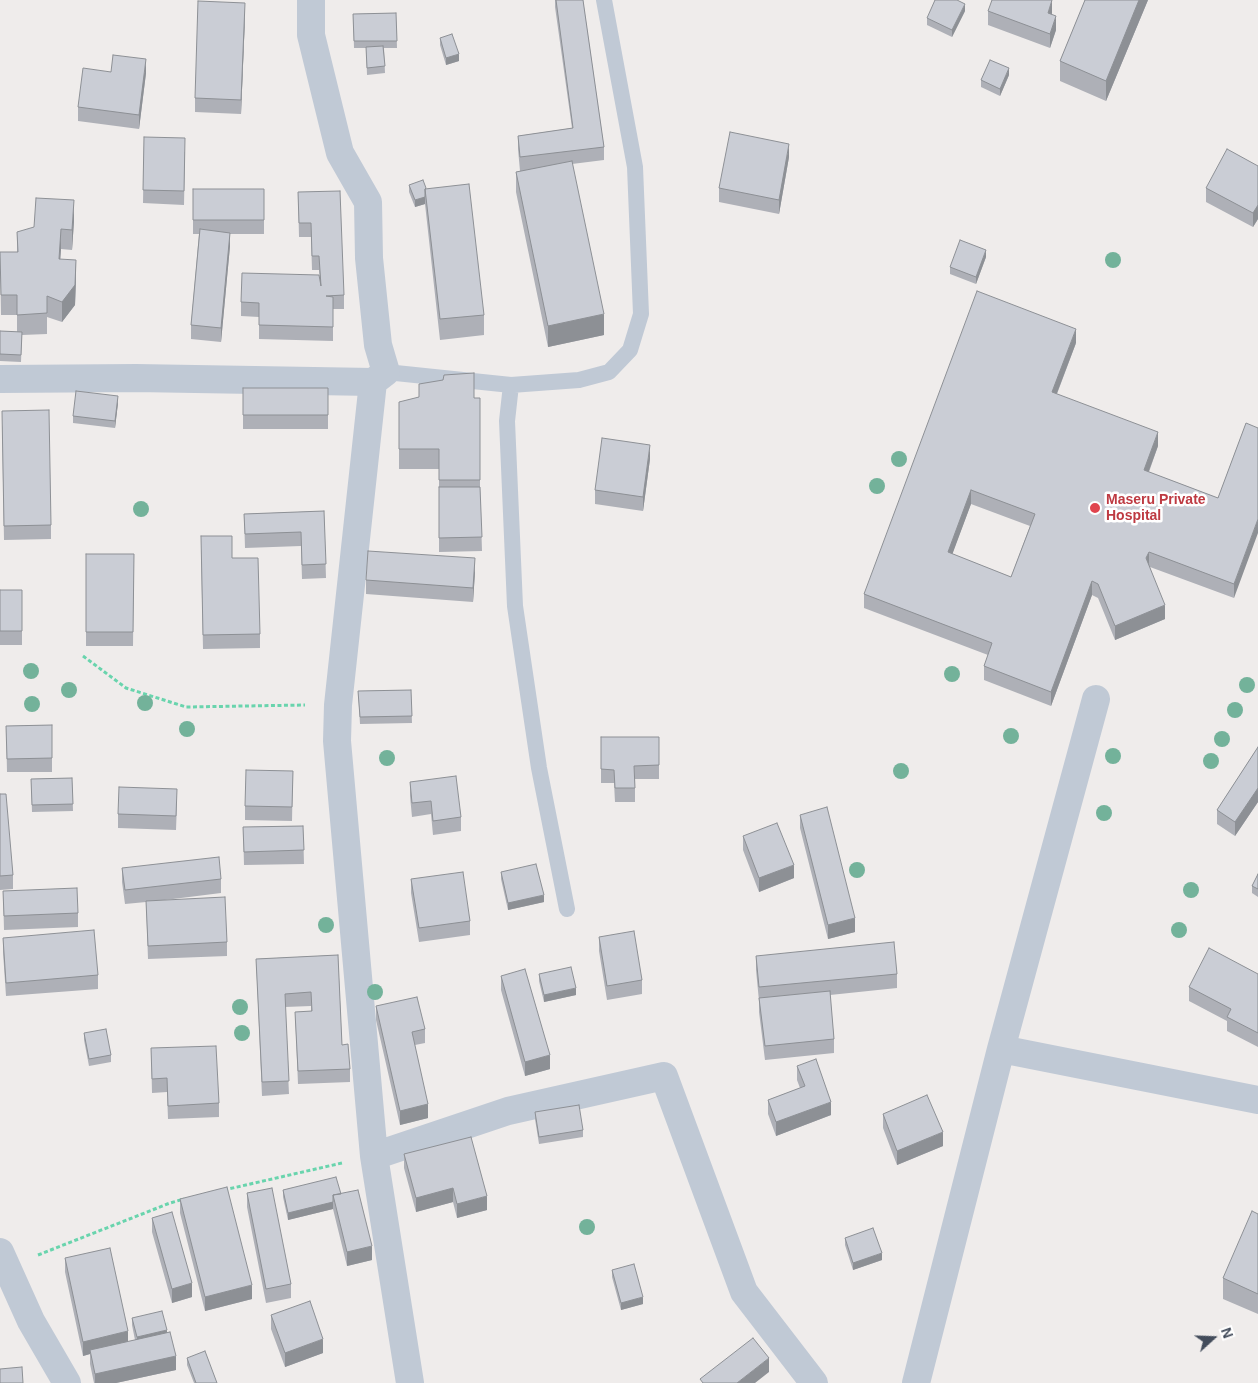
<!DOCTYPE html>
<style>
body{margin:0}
#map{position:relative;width:1258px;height:1383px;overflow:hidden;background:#efeceb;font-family:Arial,sans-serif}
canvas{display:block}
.north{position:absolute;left:1188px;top:1313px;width:50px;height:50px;-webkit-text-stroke:4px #fff;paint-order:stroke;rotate:70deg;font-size:14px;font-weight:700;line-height:20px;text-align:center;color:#434c5b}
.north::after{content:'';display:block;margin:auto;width:18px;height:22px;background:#434c5b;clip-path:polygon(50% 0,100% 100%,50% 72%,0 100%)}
</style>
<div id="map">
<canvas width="1258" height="1383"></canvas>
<div class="north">N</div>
</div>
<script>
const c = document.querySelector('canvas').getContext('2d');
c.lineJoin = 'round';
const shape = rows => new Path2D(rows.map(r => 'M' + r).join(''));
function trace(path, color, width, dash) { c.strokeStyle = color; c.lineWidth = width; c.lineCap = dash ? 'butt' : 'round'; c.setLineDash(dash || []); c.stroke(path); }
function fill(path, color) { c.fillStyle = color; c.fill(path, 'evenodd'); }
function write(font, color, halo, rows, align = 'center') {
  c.font = font + ' Arial,sans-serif'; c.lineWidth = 5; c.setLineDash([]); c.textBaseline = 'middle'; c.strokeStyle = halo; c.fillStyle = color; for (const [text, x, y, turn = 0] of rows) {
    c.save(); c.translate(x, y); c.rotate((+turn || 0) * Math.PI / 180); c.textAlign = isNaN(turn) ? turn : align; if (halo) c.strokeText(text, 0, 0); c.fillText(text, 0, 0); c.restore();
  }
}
trace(shape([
 [83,656,126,688,186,707,305,705],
 [224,1190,342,1163],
 [38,1255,170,1203,184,1199]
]), '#69d4ad', 3, [4, 2.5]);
trace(shape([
 [386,372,511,385,507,421,515,606,539,768,567,909],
 [511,385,579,380,609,372,630,350,641,314,635,167,604,0]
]), '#c0c9d5', 16);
trace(shape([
 [0,379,136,378,373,382,386,372,378,345,369,258,368,202,340,153,311,35,311,0],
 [373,382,338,705,337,741,374,1156,410,1383],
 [1001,1049,1258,1100],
 [374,1156,508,1111,664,1076,744,1292,814,1383],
 [0,1252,31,1321,67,1383],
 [916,1383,1001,1049,1096,699]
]), '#c0c9d5', 28);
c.fillStyle = '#73b29a';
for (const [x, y] of [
 [1113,260],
 [899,459],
 [877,486],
 [141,509],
 [31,671],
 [952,674],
 [1247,685],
 [69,690],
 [145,703],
 [32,704],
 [1235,710],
 [187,729],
 [1011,736],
 [1222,739],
 [1113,756],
 [387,758],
 [1211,761],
 [901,771],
 [1104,813],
 [857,870],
 [1191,890],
 [326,925],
 [1179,930],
 [375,992],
 [240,1007],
 [242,1033],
 [587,1227]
]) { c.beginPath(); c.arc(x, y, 8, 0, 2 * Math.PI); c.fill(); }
fill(shape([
 [555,0,583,0,604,147,604,160,572,164,604,335,548,347,516,192,516,172,520,171,518,149,518,136,572,128,555,7],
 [1085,0,1148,0,1106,101,1060,81,1060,61],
 [965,11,952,37,927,25,927,18],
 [988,11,1052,13,1052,15,1056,30,1050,48,988,25],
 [396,13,397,48,384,48,385,73,367,75,366,48,354,48,353,14],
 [245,17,241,114,195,112,195,98],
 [440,38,459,61,446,65,440,45],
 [111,72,146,73,139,129,78,121,78,107],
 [1009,75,1000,96,981,87,981,80],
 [144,137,185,152,184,205,143,203],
 [789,157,779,214,719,202,719,188],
 [1258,166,1258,219,1253,227,1206,202,1206,188],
 [409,185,426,188,484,315,484,335,440,340,425,204,415,207,409,192],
 [193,189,264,189,264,234,230,234,230,246,221,342,191,339,191,325,199,234,193,234],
 [298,192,344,295,344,309,333,309,333,341,259,339,259,317,241,316,241,302,320,282,319,270,312,270,311,237,299,237],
 [74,221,72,250,61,249,60,259,76,280,75,305,62,322,47,317,47,334,22,335,21,362,0,361,0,331,17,332,17,315,1,315,0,252,17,252,17,232],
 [986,257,976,284,950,274,950,267],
 [1076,343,1057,394,1158,446,1149,472,1218,498,1246,423,1234,598,1150,567,1165,619,1115,640,1098,598,1092,595,1051,706,984,680,984,666,988,655,864,608,864,594],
 [971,504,1030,526,1011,577,952,554],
 [243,388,328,388,328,429,243,429],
 [480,398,480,487,482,551,439,552,439,469,399,469,399,402],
 [118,403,115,428,73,423,73,416],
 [2,425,51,525,51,539,4,540],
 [650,459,643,511,595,504,595,490],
 [324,511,326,578,302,579,301,546,245,548,244,514],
 [201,550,232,558,260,634,260,648,203,649],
 [86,554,134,554,133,646,86,646],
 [475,572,473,602,366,594,366,580],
 [0,590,22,590,22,645,0,645],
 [411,690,412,723,360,724,358,691],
 [52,725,52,772,7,772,6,726],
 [601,737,659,737,659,779,635,779,635,802,615,802,614,783,601,783],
 [1258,747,1258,802,1235,836,1217,824,1217,810],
 [293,771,292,821,245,820,245,806],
 [72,778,73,811,32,812,31,779],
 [410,782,461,817,461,831,433,835,431,814,412,817,410,796],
 [0,794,13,875,13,889,0,890],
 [177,803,176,830,118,828,118,814],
 [800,815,855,932,828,939,800,828],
 [303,826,304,864,244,865,243,827],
 [743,836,794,878,759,892,743,850],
 [122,868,221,879,221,893,157,901,227,942,227,956,148,959,146,902,125,904,122,882],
 [501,872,544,902,508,910,501,879],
 [1258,874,1258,897,1252,893,1252,886],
 [411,879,470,921,470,935,419,942,411,893],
 [3,891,78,913,78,927,4,930],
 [599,937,642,980,642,994,607,1000,599,951],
 [3,938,98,975,98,989,6,996,3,952],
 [338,955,342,1045,350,1069,350,1082,298,1084,295,1012,311,1011,311,1006,285,1007,289,1094,262,1096,256,959],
 [756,956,897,974,897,988,830,995,834,1039,834,1053,765,1060,759,1012,759,1001,756,970],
 [539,974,576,995,544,1002,539,981],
 [1258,974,1258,1047,1227,1031,1227,1021,1189,1001,1189,987],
 [501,976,550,1069,525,1076,501,990],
 [376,1006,425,1029,425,1043,415,1045,428,1118,400,1125,376,1020],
 [84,1033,111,1055,111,1062,89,1066,84,1040],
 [151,1048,219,1103,219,1117,168,1119,167,1092,152,1093],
 [797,1066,831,1115,776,1136,768,1114,768,1100,800,1088,797,1080],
 [535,1112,583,1130,583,1137,539,1144,535,1119],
 [883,1114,943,1146,897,1165,883,1128],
 [404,1154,487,1210,457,1218,453,1202,416,1212,404,1168],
 [283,1190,341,1194,372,1260,347,1266,333,1209,288,1220,283,1197],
 [247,1193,291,1284,291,1298,266,1303,247,1207],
 [180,1199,252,1299,205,1311,180,1213],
 [1258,1214,1258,1314,1223,1299,1223,1278],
 [152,1218,192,1297,172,1303,152,1232],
 [845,1238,882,1260,853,1270,845,1245],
 [65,1258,128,1342,135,1340,132,1325,132,1318,167,1333,176,1370,116,1383,94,1383,90,1364,90,1354,83,1356,65,1272],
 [612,1270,643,1304,621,1310,612,1277],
 [271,1315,323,1353,285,1367,271,1329],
 [187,1358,217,1383,194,1383,187,1365]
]), '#aeb0b7');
fill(shape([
 [1052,0,1052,13,1048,27,1048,13],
 [1139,0,1148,0,1106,101,1106,81],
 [245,3,245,17,241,114,241,100],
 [965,4,965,11,952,37,952,30],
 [1056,16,1056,30,1050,48,1050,34],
 [459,54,459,61,446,65,446,58],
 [146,59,146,73,139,129,139,115],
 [1009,68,1009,75,1000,96,1000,89],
 [789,144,789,157,779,214,779,200],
 [425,197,425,204,415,207,415,200],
 [74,200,74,221,72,250,72,230],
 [1258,205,1258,219,1253,227,1253,213],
 [61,229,61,249,59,279,59,259],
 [230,233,230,246,221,342,221,328],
 [986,250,986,257,976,284,976,277],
 [76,260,76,280,75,305,62,322,62,302],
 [604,314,604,335,548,347,548,326],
 [1076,329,1076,343,1052,406,1052,392],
 [118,396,118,403,115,428,115,421],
 [1158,432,1158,446,1144,484,1144,470],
 [650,445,650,459,643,511,643,497],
 [971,490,971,504,948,566,948,552],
 [1258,519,1258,533,1234,598,1234,584],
 [1149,552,1149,566,1146,558],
 [475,558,475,572,473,602,473,588],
 [1092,581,1092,595,1051,706,1051,692],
 [1165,605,1165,619,1115,640,1115,626],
 [1258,788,1258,802,1235,836,1235,822],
 [794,865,794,878,759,892,759,878],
 [544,895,544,902,508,910,508,903],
 [855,918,855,932,828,939,828,925],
 [576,988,576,995,544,1002,544,995],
 [550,1055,550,1069,525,1076,525,1062],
 [831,1102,831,1115,776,1136,776,1122],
 [428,1104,428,1118,400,1125,400,1111],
 [943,1132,943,1146,897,1165,897,1151],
 [453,1188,453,1202,416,1212,416,1198],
 [487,1196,487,1210,457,1218,457,1204],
 [333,1202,333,1209,288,1220,288,1213],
 [372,1246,372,1260,347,1266,347,1252],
 [882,1253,882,1260,853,1270,853,1263],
 [192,1283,192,1297,172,1303,172,1289],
 [252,1285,252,1299,205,1311,205,1297],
 [643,1297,643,1304,621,1310,621,1303],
 [167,1330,167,1337,137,1344,137,1337],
 [128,1331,128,1345,90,1350,90,1354,83,1356,83,1342],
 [323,1339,323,1353,285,1367,285,1353],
 [176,1356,176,1370,116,1383,95,1383,95,1374],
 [769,1358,769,1372,755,1383,737,1383]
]), '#8d9095');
const building = shape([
 [556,0,583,0,604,147,520,157,518,136,573,128,556,0],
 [935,0,957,0,965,4,952,30,927,18,935,0],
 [992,0,1052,0,1048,13,1056,16,1050,34,988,11,992,0],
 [1085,0,1139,0,1106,81,1060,61,1085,0],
 [198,1,245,3,241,100,195,98,198,1],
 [396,13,397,41,354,41,353,14,396,13],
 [452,34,459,54,446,58,440,38,452,34],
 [383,46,385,66,367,68,366,47,383,46],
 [113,55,146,59,139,115,78,107,83,68,111,72,113,55],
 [990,60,1009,68,1000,89,981,80,990,60],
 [730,132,789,144,779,200,719,188,730,132],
 [144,137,185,138,184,191,143,190,144,137],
 [1227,149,1258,166,1258,205,1253,213,1206,188,1227,149],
 [572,161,604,314,548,326,516,172,572,161],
 [423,180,426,188,425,189,425,197,415,200,409,185,423,180],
 [469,184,484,315,440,319,425,189,469,184],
 [193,189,264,189,264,220,193,220,193,189],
 [340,191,344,295,326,296,333,297,333,327,259,325,259,303,241,302,242,273,319,275,321,286,319,256,312,256,311,223,299,223,298,192,340,191],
 [36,198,74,200,72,230,61,229,59,259,76,260,75,285,62,302,47,296,47,313,17,315,17,295,1,295,0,252,18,252,17,232,34,227,36,198],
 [200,229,230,233,221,328,191,325,200,229],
 [960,240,986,250,976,277,950,267,960,240],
 [977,291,1076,329,1052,392,1158,432,1144,470,1218,498,1246,423,1258,428,1258,519,1234,584,1149,552,1146,558,1165,605,1115,626,1098,584,1092,581,1051,692,984,666,992,643,864,594,977,291],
 [971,490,1035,514,1011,577,948,552,971,490],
 [0,331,22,332,21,355,0,354,0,331],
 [474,373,474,398,480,398,480,480,439,480,439,449,399,449,399,402,419,397,419,384,443,380,444,375,474,373],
 [243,388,328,388,328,415,243,415,243,388],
 [76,391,118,396,115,421,73,416,76,391],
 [49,410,51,525,4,526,2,411,49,410],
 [602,438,650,445,643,497,595,490,602,438],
 [439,487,480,487,482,537,439,538,439,487],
 [324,511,326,564,302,565,301,532,245,534,244,514,324,511],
 [201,536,232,536,232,558,258,558,260,634,203,635,201,536],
 [368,551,475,558,473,588,366,580,368,551],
 [86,554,134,554,133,632,86,632,86,554],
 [0,590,22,590,22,631,0,631,0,590],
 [411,690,412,716,360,717,358,691,411,690],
 [52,725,52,758,7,759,6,726,52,725],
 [601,737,659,737,659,765,634,766,635,788,615,788,614,770,601,769,601,737],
 [1258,747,1258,788,1235,822,1217,810,1258,747],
 [246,770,293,771,292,807,245,806,246,770],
 [456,776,461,817,433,821,431,801,412,803,410,782,456,776],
 [72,778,73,804,32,805,31,779,72,778],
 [119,787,177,789,176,816,118,814,119,787],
 [0,794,6,794,13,875,0,876,0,794],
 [827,807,855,918,828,925,800,815,827,807],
 [777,823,794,865,759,878,743,836,777,823],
 [303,826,304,850,244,852,243,827,303,826],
 [219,857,221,879,125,890,122,868,219,857],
 [536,864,544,895,508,903,501,872,536,864],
 [463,872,470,921,419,928,411,879,463,872],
 [1258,874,1258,889,1252,886,1258,874],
 [77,888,78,913,4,916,3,891,77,888],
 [225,897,227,942,148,946,146,901,225,897],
 [94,930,98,975,6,983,3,938,94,930],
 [634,931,642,980,607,986,599,937,634,931],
 [894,942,897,974,759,987,756,956,894,942],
 [1209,948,1258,974,1258,1033,1227,1017,1231,1009,1189,987,1209,948],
 [338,955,342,1045,348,1044,350,1069,298,1071,295,1012,312,1011,311,992,285,994,289,1081,262,1082,256,959,338,955],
 [571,967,576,988,544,995,539,974,571,967],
 [525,969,550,1055,525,1062,501,976,525,969],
 [830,991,834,1039,765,1046,759,998,830,991],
 [417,997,425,1029,412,1032,428,1104,400,1111,376,1006,417,997],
 [106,1029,111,1055,89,1059,84,1033,106,1029],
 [216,1046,219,1103,168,1106,167,1078,152,1079,151,1048,216,1046],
 [816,1059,831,1102,776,1122,768,1100,805,1086,797,1066,816,1059],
 [927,1095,943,1132,897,1151,883,1114,927,1095],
 [579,1105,583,1130,539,1137,535,1112,579,1105],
 [471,1137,487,1196,457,1204,453,1188,416,1198,404,1154,471,1137],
 [336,1177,341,1194,333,1195,333,1202,288,1213,283,1190,336,1177],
 [227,1187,252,1285,205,1297,180,1199,227,1187],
 [272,1188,291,1284,266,1289,247,1193,272,1188],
 [358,1190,372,1246,347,1252,333,1195,358,1190],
 [1252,1211,1258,1214,1258,1294,1223,1278,1252,1211],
 [172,1212,192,1283,172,1289,152,1218,172,1212],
 [873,1228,882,1253,853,1263,845,1238,873,1228],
 [110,1248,128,1331,83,1342,65,1258,110,1248],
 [634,1264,643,1297,621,1303,612,1270,634,1264],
 [310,1301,323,1339,285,1353,271,1315,310,1301],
 [162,1311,167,1330,137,1337,132,1318,162,1311],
 [170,1332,176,1356,95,1374,90,1350,170,1332],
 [753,1338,769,1358,737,1383,703,1383,700,1379,753,1338],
 [205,1351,217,1383,196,1383,187,1358,205,1351],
 [22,1367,23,1383,0,1383,0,1369,22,1367]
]);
fill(building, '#cacdd5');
trace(building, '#8d9095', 1);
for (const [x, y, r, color] of [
 [1095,508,6,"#e0444e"]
]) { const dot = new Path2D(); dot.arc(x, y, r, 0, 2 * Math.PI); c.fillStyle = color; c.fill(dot); trace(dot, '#fff', 2); }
write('bold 14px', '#be3a42', '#fff', [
 ["Maseru Private",1106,500],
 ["Hospital",1106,516]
], 'left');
</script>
